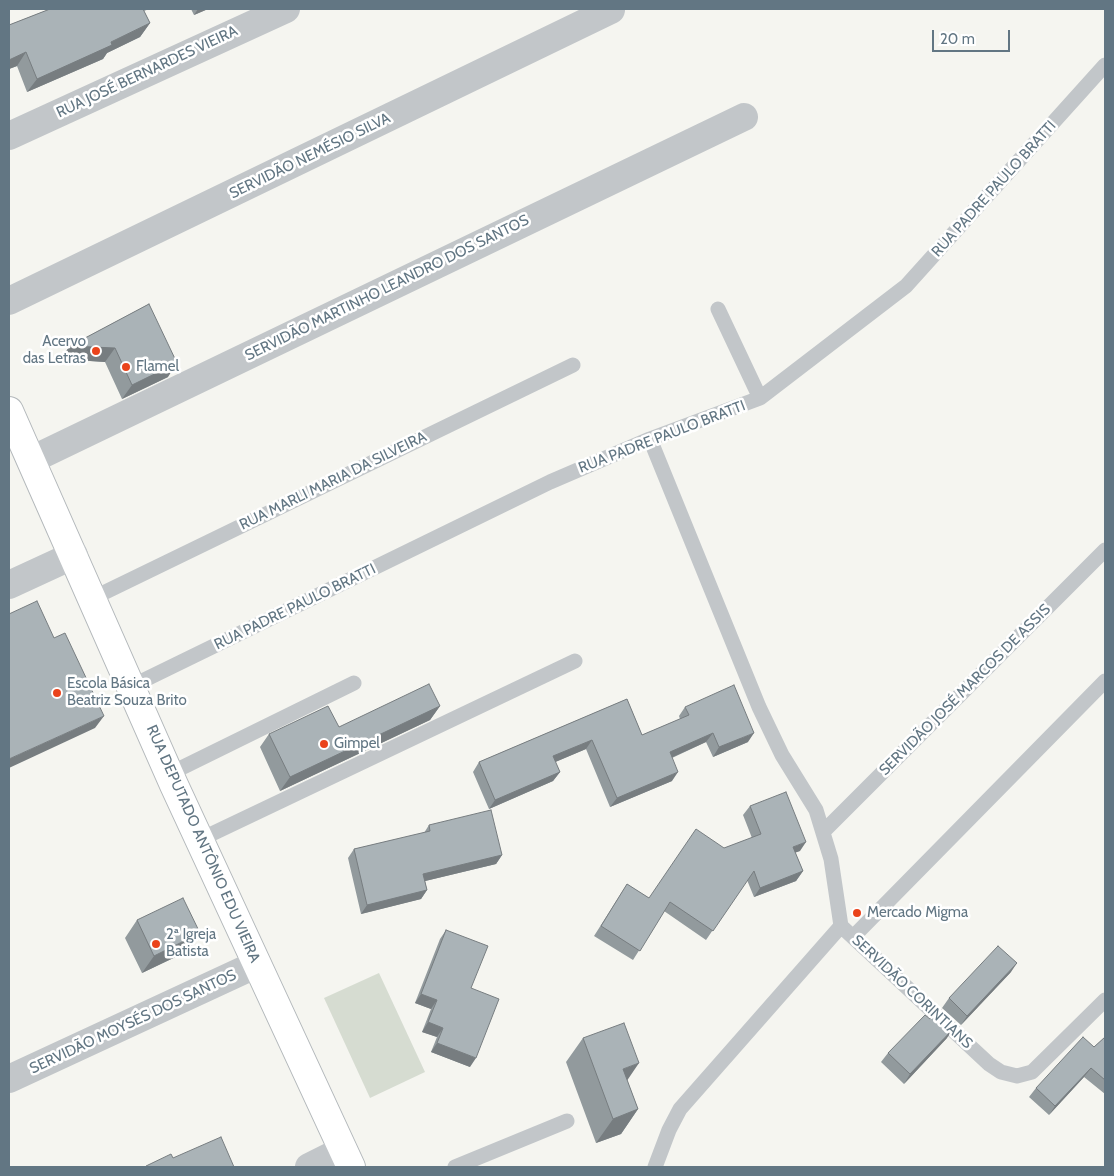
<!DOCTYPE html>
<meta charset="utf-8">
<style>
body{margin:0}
#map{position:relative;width:1114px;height:1176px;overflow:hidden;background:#f5f5f0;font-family:Cabin,sans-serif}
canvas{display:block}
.frame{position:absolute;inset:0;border:10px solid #627683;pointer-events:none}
.scale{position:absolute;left:932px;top:30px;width:78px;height:22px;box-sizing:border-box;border:2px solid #627683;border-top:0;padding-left:6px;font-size:15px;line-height:18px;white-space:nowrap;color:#627683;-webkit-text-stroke:4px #fff;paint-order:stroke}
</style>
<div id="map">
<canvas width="1114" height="1176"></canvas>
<div class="frame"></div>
<div class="scale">20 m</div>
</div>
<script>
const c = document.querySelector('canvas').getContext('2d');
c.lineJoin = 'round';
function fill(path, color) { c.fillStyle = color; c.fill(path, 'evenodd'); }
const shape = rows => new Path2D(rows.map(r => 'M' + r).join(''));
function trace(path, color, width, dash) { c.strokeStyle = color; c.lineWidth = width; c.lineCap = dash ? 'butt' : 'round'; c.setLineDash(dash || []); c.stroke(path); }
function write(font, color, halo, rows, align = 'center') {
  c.font = font + ' Cabin,sans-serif'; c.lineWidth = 5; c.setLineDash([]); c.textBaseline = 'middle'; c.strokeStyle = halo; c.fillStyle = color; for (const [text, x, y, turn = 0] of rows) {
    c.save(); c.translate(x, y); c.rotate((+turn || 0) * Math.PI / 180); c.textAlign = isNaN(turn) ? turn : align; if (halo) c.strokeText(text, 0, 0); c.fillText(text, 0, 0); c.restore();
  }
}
fill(shape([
 [379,973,425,1072,370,1098,324,998]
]), '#d6dcd1');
const primary = shape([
 [9,411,174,785,351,1167]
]);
trace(primary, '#b3b8bb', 30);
trace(shape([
 [718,309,760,398],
 [650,439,759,707,782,755,816,810,831,859,841,926],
 [93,598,573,365],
 [132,686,550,482,650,439,760,398,906,286,1105,65],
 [169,774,354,683],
 [824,831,1105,550],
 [199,840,575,661],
 [853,937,1105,681],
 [455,1167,567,1121],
 [655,1167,669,1130,680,1109,841,926,989,1064,1001,1072,1017,1076,1032,1072,1105,1000]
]), '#c2c6c9', 15);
trace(shape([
 [9,136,286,9],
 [9,301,611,10],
 [31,460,744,117],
 [9,585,74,555],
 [9,1079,257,964],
 [309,1167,343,1150]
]), '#c2c6c9', 28);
trace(primary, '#fff', 28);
fill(shape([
 [50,9,149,9,144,11,150,23,140,37,107,53,103,59,27,92,17,66,9,69,9,25],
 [191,9,208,9,194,15],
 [149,304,168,377,122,399,105,362,60,359,70,346],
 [627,699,642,735,680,719,679,716,685,707,748,742,713,757,706,742,672,758,672,781,610,807,586,749,555,762,560,772,553,781,489,809,473,772,479,762],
 [440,706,430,720,280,791,260,747,269,734,339,727],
 [750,806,800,851,795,852,803,871,796,881,754,897,747,880,706,940,664,911,633,960,594,936,627,884,649,898,724,848,752,838,743,815],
 [429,825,502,855,496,864,425,881,427,890,421,899,361,914,348,858,354,849,424,833],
 [137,920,188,951,142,973,125,938],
 [446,930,471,988,470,1067,431,1052,437,1037,422,1032,431,1009,415,1003,440,939],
 [1011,972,961,1025,942,1008,949,998],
 [1105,1037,1105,1094,1084,1077,1049,1115,1029,1097,1036,1088,1094,1047],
 [583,1038,627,1080,638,1109,621,1134,596,1143,566,1062],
 [947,1038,904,1084,881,1062,888,1053]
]), '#929a9d');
fill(shape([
 [198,9,208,9,194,15],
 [150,23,140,37,107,53,103,59,27,92,37,79],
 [26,52,17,66,9,69,9,60],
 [70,346,115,348,105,362,60,359],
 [177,363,168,377,122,399,132,385],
 [440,706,430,720,280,791,290,777],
 [104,716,95,728,9,768,9,759],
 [713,733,706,742,664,761,670,752],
 [754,733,748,742,713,757,719,747],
 [592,740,586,749,546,766,553,756],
 [560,772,553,781,489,809,495,800],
 [678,772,672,781,610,807,617,798],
 [806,842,800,851,786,856,793,847],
 [502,855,496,864,417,883,423,874],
 [803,871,796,881,754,897,760,888],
 [427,890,421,899,361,914,367,905],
 [200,933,188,951,142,973,154,956],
 [1017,963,1011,972,961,1025,967,1016],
 [421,994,437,1000,431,1009,415,1003],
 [428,1022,443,1028,437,1037,422,1032],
 [953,1029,947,1038,904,1084,910,1074],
 [437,1043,476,1058,470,1067,431,1052],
 [639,1063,622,1088,623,1069],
 [1091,1068,1084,1077,1049,1115,1055,1106],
 [638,1109,621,1134,596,1143,613,1119]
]), '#777d80');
const building = shape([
 [50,9,143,9,150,23,111,42,112,45,37,79,26,52,9,60,9,25,50,9],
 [149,304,177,363,132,385,115,348,70,346,149,304],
 [37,601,54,638,65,633,104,716,9,759,9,614,37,601],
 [429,684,440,706,290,777,269,734,328,706,339,727,429,684],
 [734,685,754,733,719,747,713,733,670,752,678,772,617,798,592,740,553,756,560,772,495,800,479,762,627,699,642,735,689,715,685,707,734,685],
 [786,792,806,842,793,847,803,871,760,888,754,871,713,931,670,902,640,951,601,926,627,884,649,898,696,829,724,848,761,834,750,806,786,792],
 [491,810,502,855,423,874,427,890,367,905,354,849,430,831,429,825,491,810],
 [183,898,200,933,154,956,137,920,183,898],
 [446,930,488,946,471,988,499,999,476,1058,437,1043,443,1028,428,1022,437,1000,421,994,446,930],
 [998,946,1017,963,967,1016,949,998,998,946],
 [936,1012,953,1029,910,1074,888,1053,925,1015,930,1019,936,1012],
 [624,1023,639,1063,623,1069,638,1109,613,1119,583,1038,624,1023],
 [1083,1037,1094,1047,1105,1037,1105,1080,1091,1068,1055,1106,1036,1088,1083,1037],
 [221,1137,234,1167,146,1167,146,1166,171,1154,173,1158,221,1137]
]);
fill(building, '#aab3b7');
trace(building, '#777d80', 1);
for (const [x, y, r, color] of [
 [96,351,5,"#ea431b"],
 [126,367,5,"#ea431b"],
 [57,693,5,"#ea431b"],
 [324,744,5,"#ea431b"],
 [857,913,5,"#ea431b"],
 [156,944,5,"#ea431b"]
]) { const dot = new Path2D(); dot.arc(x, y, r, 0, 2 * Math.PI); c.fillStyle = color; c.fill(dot); trace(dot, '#fff', 2); }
write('15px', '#627683', '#fff', [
 ["RUA JOSÉ BERNARDES VIEIRA",147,72,-25],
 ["SERVIDÃO NEMÉSIO SILVA",310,156,-26],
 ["RUA PADRE PAULO BRATTI",994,189,-48],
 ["SERVIDÃO MARTINHO LEANDRO DOS SANTOS",387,288,-26],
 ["RUA PADRE PAULO BRATTI",662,437,-21],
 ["RUA MARLI MARIA DA SILVEIRA",333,481,-26],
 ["RUA PADRE PAULO BRATTI",295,607,-26],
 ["SERVIDÃO JOSÉ MARCOS DE ASSIS",965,690,-45],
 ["RUA DEPUTADO ANTÔNIO EDU VIEIRA",203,844,66],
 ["SERVIDÃO CORINTIANS",912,992,43],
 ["SERVIDÃO MOYSÉS DOS SANTOS",133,1022,-25]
]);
write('15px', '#627683', '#fff', [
 ["Acervo",86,342,"right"],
 ["das Letras",86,359,"right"],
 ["Flamel",136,367],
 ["Escola Básica",67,684],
 ["Beatriz Souza Brito",67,701],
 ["Gimpel",334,744],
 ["Mercado Migma",867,913],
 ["2ª Igreja",166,935],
 ["Batista",166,952]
], 'left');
</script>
